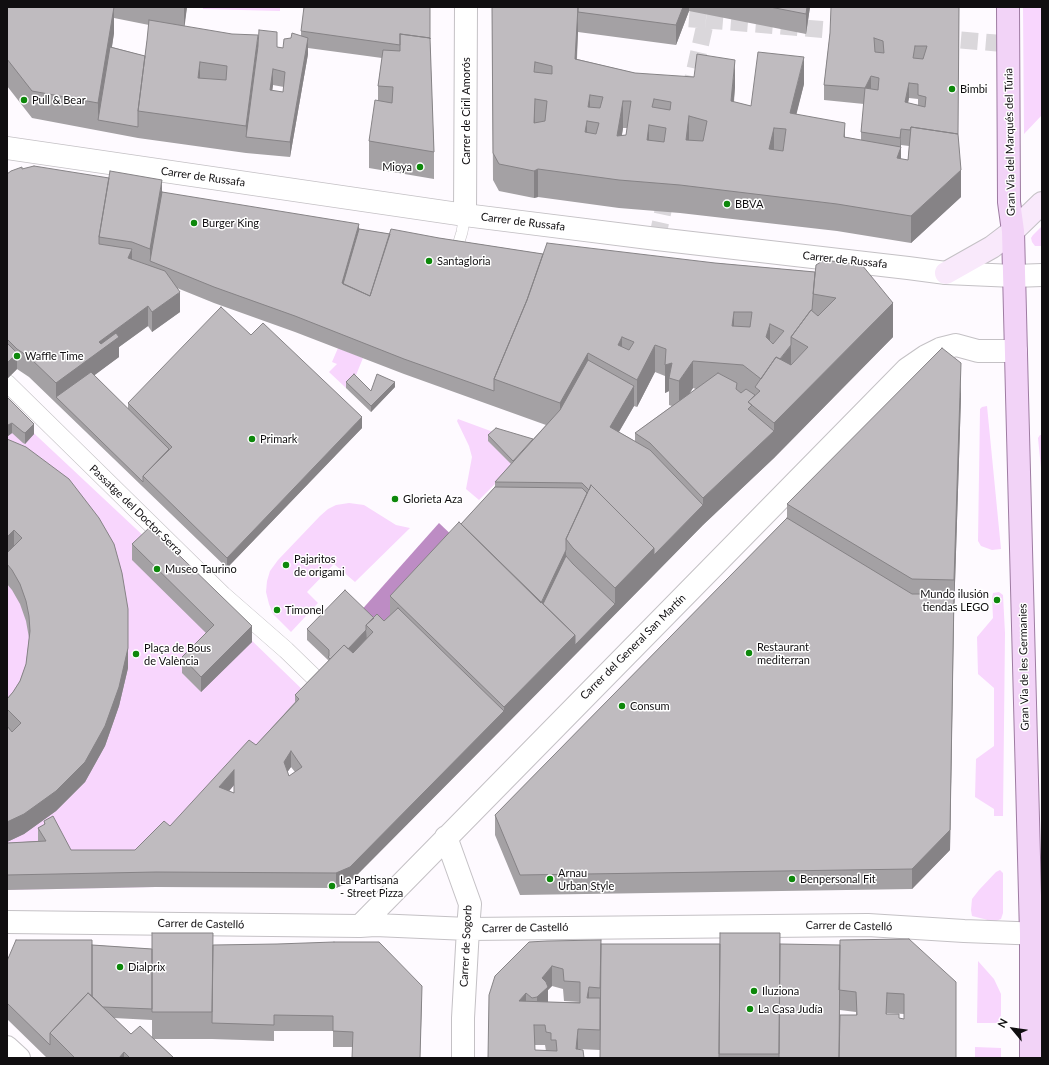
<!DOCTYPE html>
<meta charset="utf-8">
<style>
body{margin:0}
#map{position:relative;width:1049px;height:1065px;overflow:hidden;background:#fefaff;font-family:Lato,sans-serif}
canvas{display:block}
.frame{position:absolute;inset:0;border:8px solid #100e10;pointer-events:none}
.north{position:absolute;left:993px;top:1009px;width:40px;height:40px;-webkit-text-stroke:3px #fff;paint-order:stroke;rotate:299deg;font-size:11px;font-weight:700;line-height:16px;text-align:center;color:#100e10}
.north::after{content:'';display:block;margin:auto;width:14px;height:18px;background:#100e10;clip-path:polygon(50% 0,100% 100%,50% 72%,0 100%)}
</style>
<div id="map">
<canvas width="1049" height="1065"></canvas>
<div class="frame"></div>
<div class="north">N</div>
</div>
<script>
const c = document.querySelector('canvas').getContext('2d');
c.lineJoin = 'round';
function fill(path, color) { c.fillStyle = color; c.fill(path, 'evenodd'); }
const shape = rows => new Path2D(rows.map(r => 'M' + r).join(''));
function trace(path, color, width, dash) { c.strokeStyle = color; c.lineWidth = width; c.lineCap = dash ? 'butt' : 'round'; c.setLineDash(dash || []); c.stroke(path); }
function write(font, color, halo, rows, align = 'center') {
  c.font = font + ' Lato,sans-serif'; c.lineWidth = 3; c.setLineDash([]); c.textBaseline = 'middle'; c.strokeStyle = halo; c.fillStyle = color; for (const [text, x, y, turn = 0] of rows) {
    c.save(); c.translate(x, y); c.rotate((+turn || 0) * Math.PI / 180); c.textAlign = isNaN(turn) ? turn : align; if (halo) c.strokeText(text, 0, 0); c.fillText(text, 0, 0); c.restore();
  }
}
fill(shape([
 [203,7,280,7,280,11,203,9],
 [1023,7,1041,7,1042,34,1042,115,1024,134],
 [1042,226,1042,246,1035,246,1032,242,1031,238,1033,235],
 [338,348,363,358,354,380,346,388,329,372,337,364,332,362],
 [987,406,1001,549,992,550,981,546,978,541,980,409,982,407],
 [7,408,150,542,309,696,256,761,156,872,156,887,7,890],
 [458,419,496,433,513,466,479,500,466,489,472,457,469,446,457,421],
 [1040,435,1042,435,1042,478,1038,438],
 [349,503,364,505,396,525,410,528,355,582,334,564,307,592,318,603,291,632,273,614,269,604,266,592,267,581,270,571,278,560,320,516,328,509,336,505],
 [999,592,1003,595,1005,633,1003,816,994,816,994,809,975,797,976,759,994,746,994,688,978,674,977,637,993,618,992,598,993,593],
 [1000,870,1003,873,1003,913,1001,919,996,921,991,921,984,919,972,916,971,910,972,899,979,890,996,872],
 [978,961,994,979,1001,994,1001,1023,977,1023],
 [975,1047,1001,1048,1001,1058,975,1058]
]), '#f8d6fd');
fill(shape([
 [439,523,459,542,376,631,358,614]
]), '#bd8cc4');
trace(shape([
 [664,17,706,20,688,100],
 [706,20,853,32],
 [936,38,1008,44],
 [657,239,668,188]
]), '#dad7db', 17, [17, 8]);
const service = shape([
 [455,255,462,232,465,215]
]);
const pedestrian = shape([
 [7,383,223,595,286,650,320,683]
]);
const minor = shape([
 [465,215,466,7],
 [446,837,470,904,468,929,463,1018,463,1058],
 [7,922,360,926,375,925,468,929,868,925,964,931,1042,934],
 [360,926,907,369,926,356,940,349,956,345,978,351,1016,351],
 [7,1047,19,1058]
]);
const tertiary = shape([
 [7,148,465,215,657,239,908,268,946,273,1014,276,1042,275]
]);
const secondary = shape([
 [946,273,992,247,1013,231,1042,203]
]);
const primary = shape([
 [1008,7,1009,202,1013,231,1017,395,1031,934,1031,1058]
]);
trace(service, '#c4c1c5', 12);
trace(pedestrian, '#c4c1c5', 18);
trace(minor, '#c4c1c5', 24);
trace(tertiary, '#c4c1c5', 24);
trace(secondary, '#c4c1c5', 24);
trace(primary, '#9e7ba2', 24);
trace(service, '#fff', 11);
trace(pedestrian, '#fff', 17);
trace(minor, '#fff', 22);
trace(tertiary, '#fff', 22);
trace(secondary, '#f9e9fb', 22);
trace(primary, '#f2d3f7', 22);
fill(shape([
 [7,7,187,7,184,26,258,46,277,47,283,48,291,38,301,36,301,31,430,42,434,152,434,179,369,168,369,141,378,101,378,86,382,58,308,48,308,54,290,157,246,153,138,138,32,118,7,86],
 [114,18,149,25,145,56,112,47,114,33],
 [273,85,284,87,283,92,272,91],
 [492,7,810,7,806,34,689,11,676,45,578,32,577,59,635,73,735,87,734,102,751,106,804,84,796,114,845,137,861,140,861,132,864,104,824,100,824,85,830,33,959,7,958,66,958,135,961,197,911,243,837,231,680,213,619,208,538,197,534,198,499,191,493,180],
 [909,98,918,99,918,105,908,103],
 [623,128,627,128,626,135,622,135],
 [901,145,909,146,908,160,901,159],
 [22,169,162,192,359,229,390,234,439,238,543,254,715,263,815,272,893,337,774,458,703,525,350,882,336,888,156,887,7,890,7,843,38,841,38,828,44,825,44,821,71,850,135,850,170,826,256,745,295,702,295,695,328,661,328,660,307,640,307,629,374,618,384,621,390,615,390,596,461,524,495,487,495,482,511,464,488,441,488,435,533,439,546,425,404,374,295,332,214,303,177,288,180,312,152,332,148,326,119,347,119,357,94,375,128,409,128,403,251,335,362,428,227,568,29,377,17,369,7,379,7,174],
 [655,372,665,376,665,393,669,391,669,405,672,406,635,433,635,441,619,432,634,406,637,407],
 [693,388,696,389,690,393],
 [291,767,295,772,289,776,287,772],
 [234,785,234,793,229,791],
 [346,382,371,391,395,387,371,412,346,388],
 [7,397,34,434,25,444,23,443,12,433,8,436,7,436],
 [961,397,954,614,950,850,912,889,520,895,495,835,495,815,787,518,787,504],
 [7,439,128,668,119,706,105,746,85,782,56,811,24,834,7,842,7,699,13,692,20,681,26,664,29,638,26,621,20,604,12,590,7,584],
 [132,544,252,642,201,692,182,673,182,657,206,633,132,560],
 [909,939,956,1058,600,1058,600,1050,578,1049,488,1058,495,976,601,944,840,945],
 [552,986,563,989,564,1001,580,1002,548,1002,548,990],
 [840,1010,856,1012,856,1015,840,1015],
 [887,1013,904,1014,904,1019,899,1018,887,1014],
 [535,1045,545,1045,546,1051,535,1050],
 [92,945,152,949,213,945,422,1002,420,1058,352,1047,333,1047,333,1031,274,1031,274,1041,212,1039,154,1039,174,1058,47,1058,7,1019,7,961],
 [152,987,152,1037,131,1034,114,1018,152,1020]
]), '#a4a1a4');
fill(shape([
 [114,7,114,33,100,120,98,120,98,130,98,103],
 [184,7,187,7,184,31],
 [578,7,578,32,575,86,575,59],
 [683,7,689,7,689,11,676,45,676,25],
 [807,7,810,7,806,34,806,14],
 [258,35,258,62,246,137,246,153,246,126],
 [308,38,308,54,290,157,290,142],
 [804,57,804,84,790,140,790,113],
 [735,60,735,87,731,129,731,101],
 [200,62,200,89,198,78],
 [273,69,273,85,270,106,270,90],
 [871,76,871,92,865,88],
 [909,83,909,98,905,117,905,102],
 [590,95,590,122,588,107],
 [535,99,535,126,534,123],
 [623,101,623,128,617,163,617,136],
 [689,116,689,143,686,140],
 [587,121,587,148,585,132],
 [845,123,845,150,844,137],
 [649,125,649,152,647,140],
 [774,128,774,155,769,149],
 [901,129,901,174,897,158,900,148],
 [538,169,538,197,534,198,534,171],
 [961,170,961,197,911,243,911,216],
 [162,180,162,207,150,261,150,249],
 [359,224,359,239,345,289,342,283],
 [132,249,132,269,128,258],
 [180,292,180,312,152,332,152,312],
 [893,303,893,337,774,458,703,525,654,575,654,555,703,505,703,498,774,431,774,423],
 [148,306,148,326,119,347,119,357,60,401,56,397,56,383,99,342],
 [734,312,734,339,732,326],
 [770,324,770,352,766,337],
 [622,337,622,364,618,345],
 [655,345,655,372,637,407,637,380],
 [791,345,791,372,764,381],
 [17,353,17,369,7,379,7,363],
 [588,353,588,380,560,430,560,403],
 [693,361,693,388,679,408,679,381],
 [672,363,669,378,669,391,665,393,665,365],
 [961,363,961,397,954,614,954,580],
 [395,382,395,387,371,412,371,406],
 [634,386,634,406,610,447,610,427],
 [362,417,362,428,227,568,227,558],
 [12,423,12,433,8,436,8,425],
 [34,424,34,434,25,444,25,433],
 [14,530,14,550,7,557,7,537],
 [654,548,654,575,504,727,504,707,575,635,615,604,615,588],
 [566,550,566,566,543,614,540,606],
 [954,594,950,850,912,889,912,869],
 [252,626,252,642,201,692,201,677],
 [366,630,367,641,346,662,346,651],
 [128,648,128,668,119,706,105,746,85,782,56,811,24,834,7,842,7,822],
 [504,711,504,727,350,882,336,888,336,873],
 [291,751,291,767,284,777,284,762],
 [234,770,234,785,219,803,219,787],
 [552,966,552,986,548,990,548,1007,537,1017,537,997,542,978],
 [589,987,589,1007,587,998],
 [526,993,526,1013,519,1001],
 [578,1029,578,1049,576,1049],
 [124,1052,124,1058,119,1058]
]), '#868386');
const building = shape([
 [7,7,114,7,98,103,32,91,7,59,7,7],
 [304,7,430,7,430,39,430,38,400,34,400,45,301,31,304,7],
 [492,7,578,7,575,59,635,73,694,77,697,54,735,60,731,101,751,106,758,52,804,57,790,113,845,123,844,137,901,147,897,158,908,160,911,127,958,134,961,170,911,216,837,204,680,185,619,180,538,169,534,171,499,164,493,153,492,7],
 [535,62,552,66,552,74,534,72,535,62],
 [590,95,603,97,600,108,588,107,590,95],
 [535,99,547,101,545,121,534,123,535,99],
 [654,99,671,102,670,110,652,107,654,99],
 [623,101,631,101,626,135,617,136,623,101],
 [689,116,707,121,703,141,686,140,689,116],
 [587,121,599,123,596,134,585,132,587,121],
 [649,125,666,128,664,142,647,140,649,125],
 [774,128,786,129,783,151,769,149,774,128],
 [578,7,683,7,676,25,578,12,578,7],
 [770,7,807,7,806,14,770,7],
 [831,7,959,7,958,134,911,127,910,130,901,129,900,138,861,132,865,88,878,90,879,78,871,76,865,88,824,85,830,33,831,7],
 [874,38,883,41,884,53,875,52,874,38],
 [915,46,927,46,923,59,913,58,915,46],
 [909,83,918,84,918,95,926,97,925,107,905,102,909,83],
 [149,20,232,34,258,35,246,126,138,111,147,40,149,20],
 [200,62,227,66,226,80,198,78,200,62],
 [259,30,277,32,277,47,283,48,284,39,291,38,292,33,308,38,290,142,246,137,258,46,259,30],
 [273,69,285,72,283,92,270,90,273,69],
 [400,34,430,38,434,152,369,141,375,100,392,103,393,87,378,86,383,50,400,51,400,34],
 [110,47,145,56,138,111,138,127,98,120,110,47],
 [34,166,109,178,99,237,99,244,132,249,128,258,165,271,180,292,152,312,148,306,99,342,101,344,116,333,119,337,56,383,29,357,17,349,7,339,7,174,11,171,22,167,22,169,34,166],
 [110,171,162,180,150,249,132,242,99,237,110,171],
 [162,192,359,224,342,283,370,296,391,229,439,238,543,254,527,300,494,379,494,391,404,359,295,316,214,287,150,261,162,192],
 [359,229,390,234,370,296,343,284,359,229],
 [547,243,715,263,815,272,812,310,811,310,791,337,791,345,780,359,776,357,761,379,743,365,693,361,679,381,669,378,672,363,665,365,666,349,655,345,637,380,588,353,560,403,494,379,527,300,547,243],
 [734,312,752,312,750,327,732,326,734,312],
 [770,324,784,331,773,344,766,337,770,324],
 [622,337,634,342,629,350,618,345,622,337],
 [824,260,862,265,893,303,774,423,748,402,760,391,755,387,776,357,791,365,808,347,791,337,811,310,818,316,836,298,813,294,816,265,824,260],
 [221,307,251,335,263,323,362,417,227,558,143,476,172,447,128,403,221,307],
 [7,343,17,353,7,363,7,343],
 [942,348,961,363,954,580,912,579,787,504,942,348],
 [588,360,634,386,610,427,650,450,703,505,654,555,654,548,591,485,589,490,582,483,495,482,560,410,588,360],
 [91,372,169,449,143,476,143,482,56,397,91,372],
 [718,373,737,383,736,389,741,393,746,389,755,395,748,402,752,405,748,409,774,431,703,498,650,443,635,433,718,373],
 [354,374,371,391,377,374,395,382,371,406,346,382,354,374],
 [7,397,34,424,25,433,23,432,12,423,8,425,7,426,7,397],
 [496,428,533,439,513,461,488,435,496,428],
 [7,439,26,447,69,479,99,518,114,544,122,573,128,609,128,648,119,687,105,726,85,762,56,791,24,814,7,822,7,726,12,732,21,723,7,709,7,699,13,692,20,681,26,664,30,631,29,616,26,601,20,584,12,570,7,564,7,553,22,538,14,530,7,537,7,439],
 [591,485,654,548,615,588,573,548,566,539,591,485],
 [495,487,582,488,587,493,566,539,566,550,541,603,461,524,495,487],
 [787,518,912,594,954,594,950,830,912,869,520,875,495,815,787,518],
 [459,522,575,635,504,707,390,596,459,522],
 [150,527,252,626,201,677,182,657,214,625,132,544,150,527],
 [566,556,573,564,615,604,575,645,575,635,543,604,566,556],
 [345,590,374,618,366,625,366,630,348,649,344,645,330,659,328,657,329,656,329,650,307,629,345,590],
 [398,608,504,711,350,867,336,873,156,872,7,875,7,843,46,841,38,828,45,824,44,821,53,816,71,850,135,850,164,821,170,826,249,740,256,745,299,699,295,695,344,645,353,653,373,632,366,625,377,614,384,621,398,608],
 [291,751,302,767,289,776,284,762,291,751],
 [234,770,234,793,219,787,234,770],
 [152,933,213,933,212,1012,152,1012,152,933],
 [720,933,780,933,779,1054,719,1054,720,933],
 [909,939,956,982,956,1058,839,1058,840,1015,857,1015,856,992,839,990,840,940,909,939],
 [887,993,904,994,904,1019,899,1018,899,1014,886,1014,887,993],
 [16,940,92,940,92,996,88,993,50,1033,50,1045,7,1003,7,961,16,940],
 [601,940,600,988,589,987,587,998,600,998,600,1030,578,1029,576,1049,583,1050,584,1058,488,1058,489,995,495,976,529,942,547,941,601,940],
 [552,966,563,969,564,981,580,982,580,1003,519,1001,526,993,532,998,537,997,548,987,546,982,542,978,552,966],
 [534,1025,545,1025,546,1032,551,1033,551,1040,556,1040,557,1051,535,1050,534,1025],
 [334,942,379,942,422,986,420,1058,352,1058,353,1032,333,1031,333,1016,274,1015,274,1025,212,1023,213,945,277,944,334,942],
 [601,944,720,944,719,1058,600,1058,601,944],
 [780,944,840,945,839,1058,779,1058,780,944],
 [92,945,152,949,152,1009,103,1007,92,996,92,945],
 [88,993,131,1034,140,1026,174,1058,130,1058,124,1052,119,1058,75,1058,50,1033,88,993]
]);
fill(building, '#bfbbbf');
trace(building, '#868386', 1);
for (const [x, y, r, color] of [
 [952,89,4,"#0d880b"],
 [24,100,4,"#0d880b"],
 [420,167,4,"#0d880b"],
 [727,204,4,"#0d880b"],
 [194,223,4,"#0d880b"],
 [429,261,4,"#0d880b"],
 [17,356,4,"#0d880b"],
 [252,439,4,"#0d880b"],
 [395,499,4,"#0d880b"],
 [286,565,4,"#0d880b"],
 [157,569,4,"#0d880b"],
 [997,600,4,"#0d880b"],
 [277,610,4,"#0d880b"],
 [749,653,4,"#0d880b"],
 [136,654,4,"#0d880b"],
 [622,706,4,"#0d880b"],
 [550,879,4,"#0d880b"],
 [792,879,4,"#0d880b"],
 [332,886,4,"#0d880b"],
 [120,967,4,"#0d880b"],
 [754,991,4,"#0d880b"],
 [750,1009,4,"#0d880b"]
]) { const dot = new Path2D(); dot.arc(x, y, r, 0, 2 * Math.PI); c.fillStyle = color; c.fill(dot); trace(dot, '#fff', 1.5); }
write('11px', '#100e10', '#fff', [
 ["Bimbi",960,89],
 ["Pull & Bear",32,100],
 ["Mioya",412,167,"right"],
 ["BBVA",735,204],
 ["Burger King",202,223],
 ["Santagloria",437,261],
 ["Waffle Time",25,356],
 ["Primark",260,439],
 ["Glorieta Aza",403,499],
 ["Pajaritos",294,559],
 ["de origami",294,572],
 ["Museo Taurino",165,569],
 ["Mundo ilusión",989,594,"right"],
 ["tiendas LEGO",989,607,"right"],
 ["Timonel",285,610],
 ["Restaurant",757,647],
 ["mediterran",757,660],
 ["Plaça de Bous",144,648],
 ["de València",144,661],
 ["Consum",630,706],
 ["Arnau",558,873],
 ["Urban Style",558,886],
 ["Benpersonal Fit",800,879],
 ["La Partisana",340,880],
 ["- Street Pizza",340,893],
 ["Dialprix",128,967],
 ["Iluziona",762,991],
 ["La Casa Judía",758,1009]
], 'left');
write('11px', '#100e10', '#fff', [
 ["Carrer de Ciril Amorós",466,111,-90],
 ["Gran Via del Marqués del Túria",1010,142,-91],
 ["Carrer de Russafa",203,177,8],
 ["Carrer de Russafa",523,222,7],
 ["Carrer de Russafa",845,260,6],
 ["Passatge del Doctor Serra",136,510,44],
 ["Carrer del General San Martín",633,647,-45],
 ["Gran Via de les Germanies",1024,667,-91],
 ["Carrer de Castelló",201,924,1],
 ["Carrer de Castelló",849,926,1],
 ["Carrer de Castelló",525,928,-1],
 ["Carrer de Sogorb",466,946,-87]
]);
</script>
